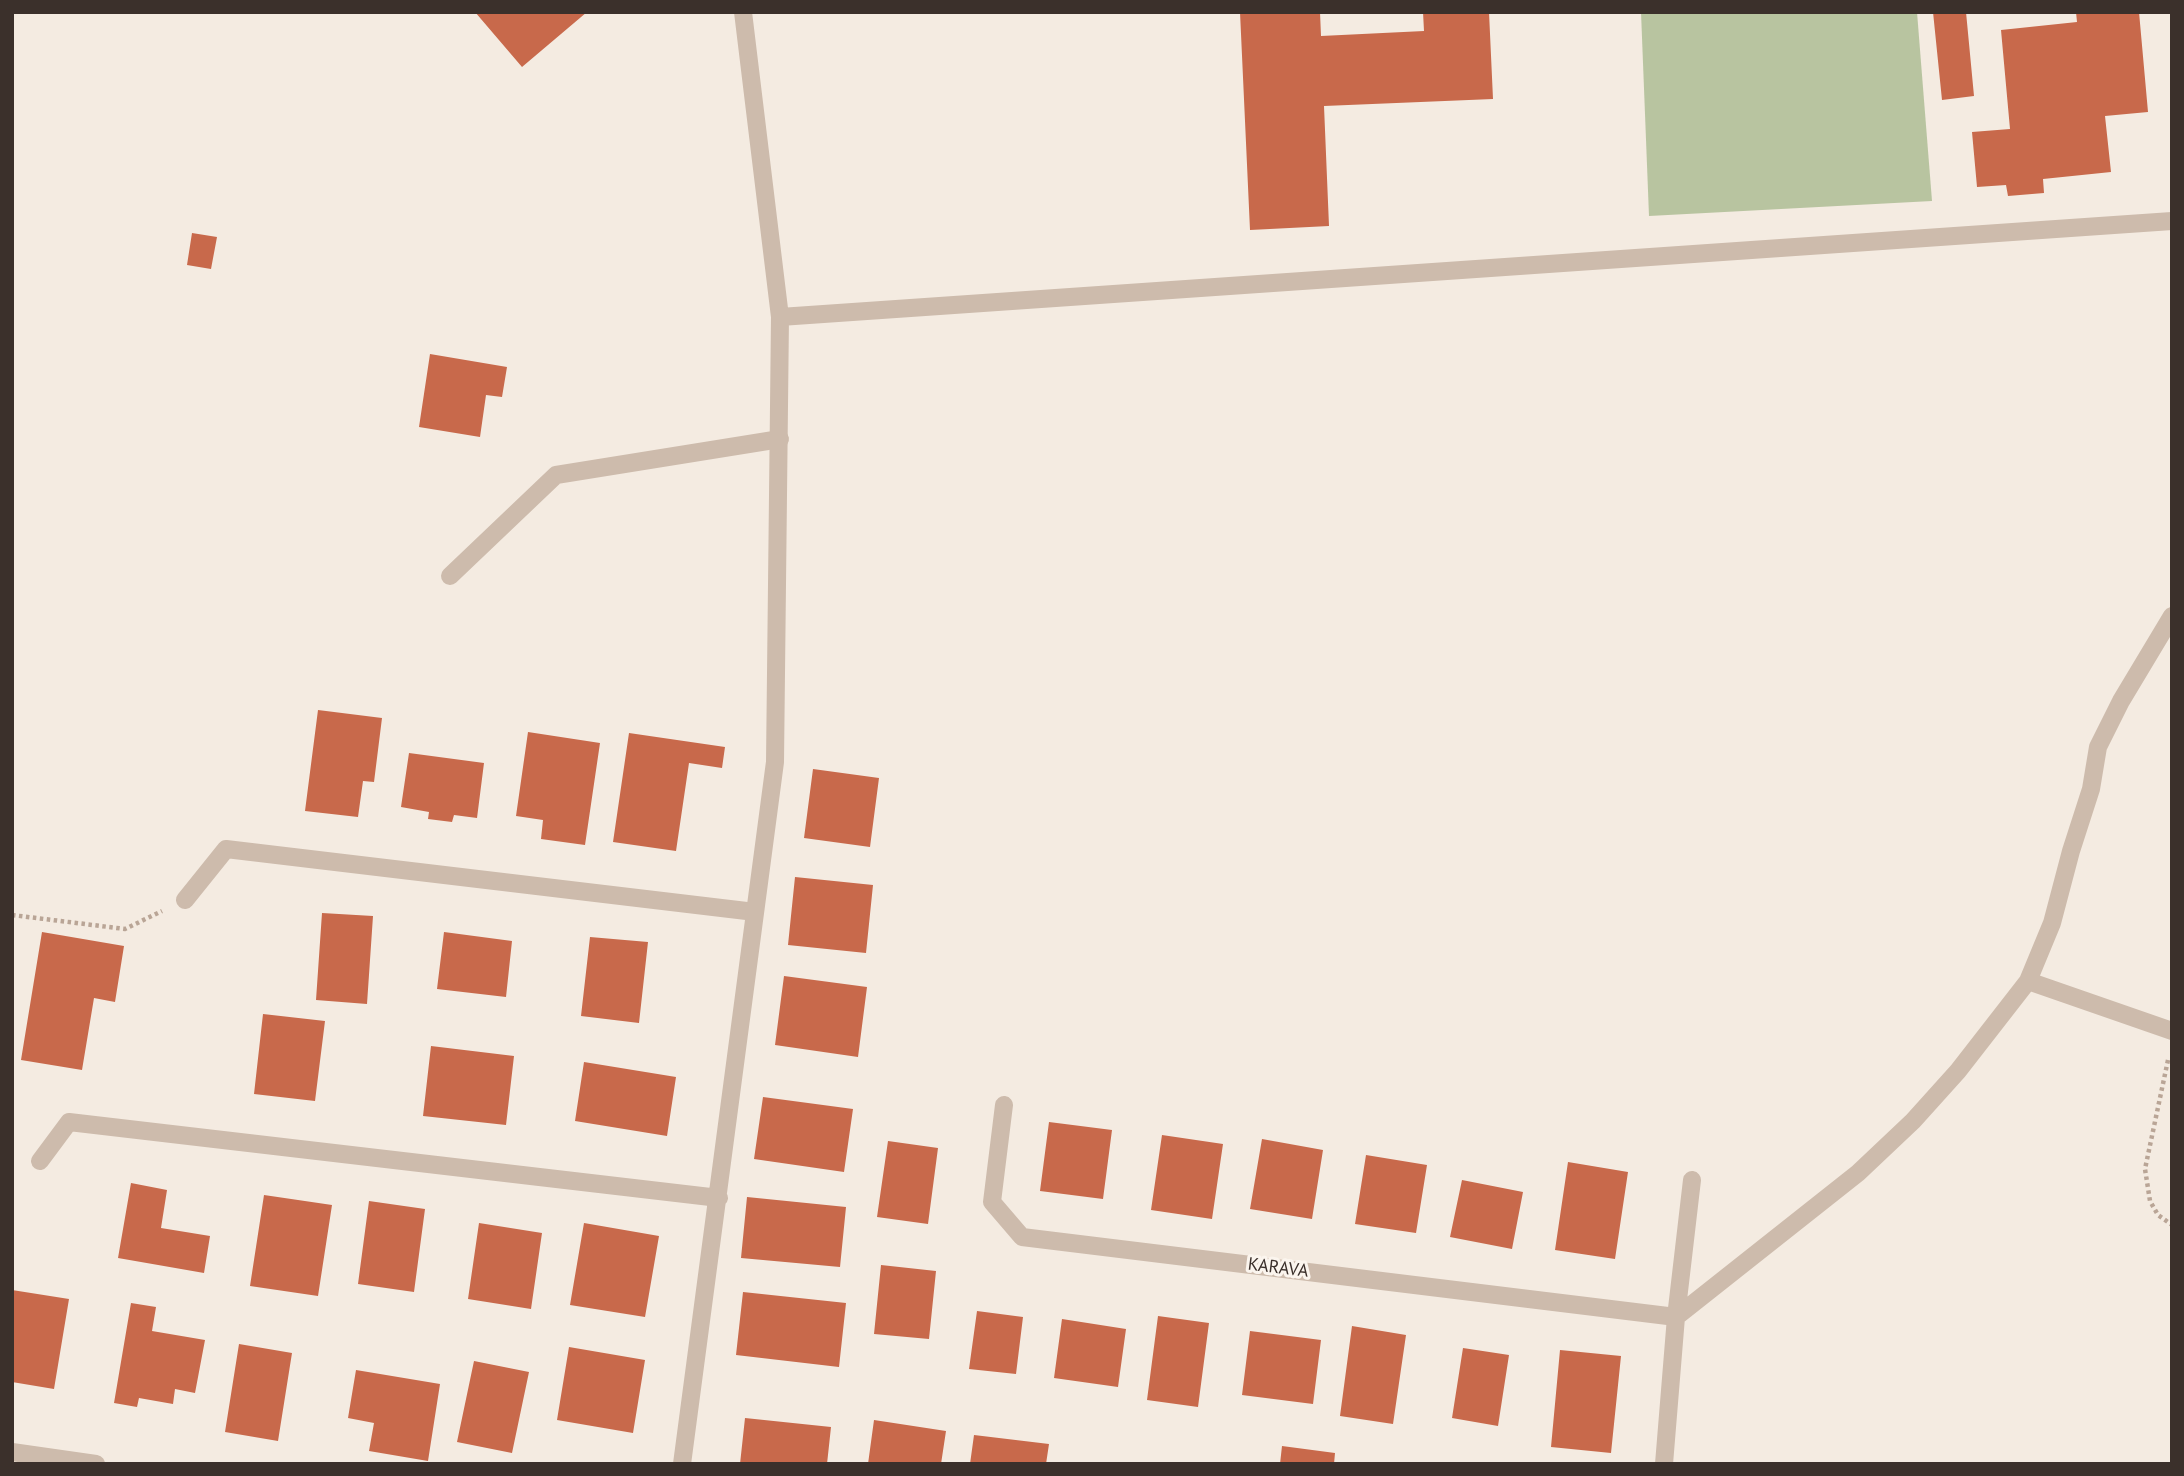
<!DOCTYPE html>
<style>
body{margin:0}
#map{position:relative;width:2184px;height:1476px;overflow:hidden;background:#f4ebe1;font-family:"PT Sans",sans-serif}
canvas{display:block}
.frame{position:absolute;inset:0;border:14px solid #3b302b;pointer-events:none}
</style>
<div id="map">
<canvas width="2184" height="1476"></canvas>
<div class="frame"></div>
</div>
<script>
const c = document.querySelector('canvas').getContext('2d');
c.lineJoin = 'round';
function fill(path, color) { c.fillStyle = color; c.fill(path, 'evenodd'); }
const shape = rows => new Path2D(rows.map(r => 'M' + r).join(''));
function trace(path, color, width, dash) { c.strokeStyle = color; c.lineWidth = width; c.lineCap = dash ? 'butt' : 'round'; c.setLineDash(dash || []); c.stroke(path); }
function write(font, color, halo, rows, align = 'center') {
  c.font = font + ' "PT Sans",sans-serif'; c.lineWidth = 6; c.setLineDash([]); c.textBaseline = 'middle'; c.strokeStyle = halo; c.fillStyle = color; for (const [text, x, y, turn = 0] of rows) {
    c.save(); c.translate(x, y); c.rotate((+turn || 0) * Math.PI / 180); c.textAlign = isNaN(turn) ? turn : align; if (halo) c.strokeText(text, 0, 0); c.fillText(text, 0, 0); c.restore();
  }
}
fill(shape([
 [1641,12,1917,12,1932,201,1649,216]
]), '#b8c4a0');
fill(shape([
 [475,12,587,12,522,67],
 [1240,12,1320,12,1321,36,1424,31,1423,12,1489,12,1493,99,1324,106,1329,226,1250,230],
 [1933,12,1966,12,1974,96,1942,100],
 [2076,12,2139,12,2148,112,2105,116,2111,172,2043,179,2044,193,2008,196,2006,185,1977,187,1972,132,2010,129,2001,30,2077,22],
 [192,233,217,237,211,269,187,265],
 [430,354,507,367,502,397,486,395,480,437,419,427],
 [318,710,382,718,374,782,363,781,358,817,305,811],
 [528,732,600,743,585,845,541,839,543,820,516,816],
 [629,733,725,747,722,768,689,763,676,851,613,842],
 [409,753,484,763,477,818,454,815,452,822,428,819,429,812,401,807],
 [813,769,879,778,870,847,804,838],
 [795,877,873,885,866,953,788,945],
 [322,913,373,916,367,1004,316,1000],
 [42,932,124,946,115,1002,94,998,82,1070,21,1060],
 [444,932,512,941,506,997,437,989],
 [590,937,648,942,639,1023,581,1016],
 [784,976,867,987,858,1057,775,1045],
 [263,1014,325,1021,315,1101,254,1094],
 [431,1046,514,1056,506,1125,423,1116],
 [584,1062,676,1077,667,1136,575,1121],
 [763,1097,853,1109,844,1172,754,1159],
 [1049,1122,1112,1130,1103,1199,1040,1191],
 [1162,1135,1223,1144,1212,1219,1151,1210],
 [1262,1139,1323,1150,1312,1219,1250,1209],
 [888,1141,938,1148,928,1224,877,1217],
 [1366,1155,1427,1165,1416,1233,1355,1224],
 [1568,1162,1628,1172,1615,1259,1555,1250],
 [1462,1180,1523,1192,1512,1249,1450,1237],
 [131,1183,167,1190,161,1228,210,1236,204,1273,118,1258],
 [264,1195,332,1205,318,1296,250,1286],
 [747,1197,846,1207,840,1267,741,1258],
 [369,1201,425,1209,414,1292,358,1284],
 [479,1223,542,1233,531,1309,468,1299],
 [584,1223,659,1236,645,1317,570,1305],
 [881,1265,936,1271,929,1339,874,1334],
 [12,1290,69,1299,54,1389,12,1382],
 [743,1292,846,1303,839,1367,736,1355],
 [131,1303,156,1307,152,1331,205,1340,195,1393,175,1389,173,1404,139,1398,137,1407,114,1403],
 [977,1311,1023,1317,1016,1374,969,1369],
 [1158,1316,1209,1323,1198,1407,1147,1400],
 [1062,1319,1126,1329,1118,1387,1054,1378],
 [1352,1326,1406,1335,1393,1424,1340,1416],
 [1250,1331,1321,1340,1313,1404,1242,1395],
 [239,1344,292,1353,278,1441,225,1432],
 [569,1347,645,1360,633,1433,557,1420],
 [1463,1348,1509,1355,1498,1426,1452,1418],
 [1560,1350,1621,1356,1611,1453,1551,1447],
 [474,1361,529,1372,512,1453,457,1442],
 [356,1370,440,1384,428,1461,369,1451,374,1423,348,1418],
 [745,1418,831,1427,827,1464,740,1464],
 [874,1420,946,1431,941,1464,868,1464],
 [974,1435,1049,1444,1046,1464,970,1464],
 [1282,1446,1335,1453,1334,1464,1280,1464]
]), '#c8694b');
trace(shape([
 [12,915,125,929,162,911],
 [2168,1060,2145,1169,2150,1201,2158,1215,2172,1225]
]), '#b9a596', 4.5, [3.5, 3.5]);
trace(shape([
 [450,576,556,475,780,439]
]), '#cdbbac', 18);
trace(shape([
 [780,317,2172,221],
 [185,900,226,849,755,912],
 [2028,981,2172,1031],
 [1004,1105,992,1202,1022,1237,1676,1317,1858,1173,1913,1121,1958,1071,2028,981,2052,923,2071,851,2091,789,2098,747,2121,701,2172,616],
 [40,1161,69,1122,719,1198],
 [12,1452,96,1464],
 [682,1464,775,762,780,317,743,12],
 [1664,1464,1676,1317,1692,1180]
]), '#cdbbac', 18);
write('18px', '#3b302b', '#fbf5ee', [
 ["KARAVA",1278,1268,7]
]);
</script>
